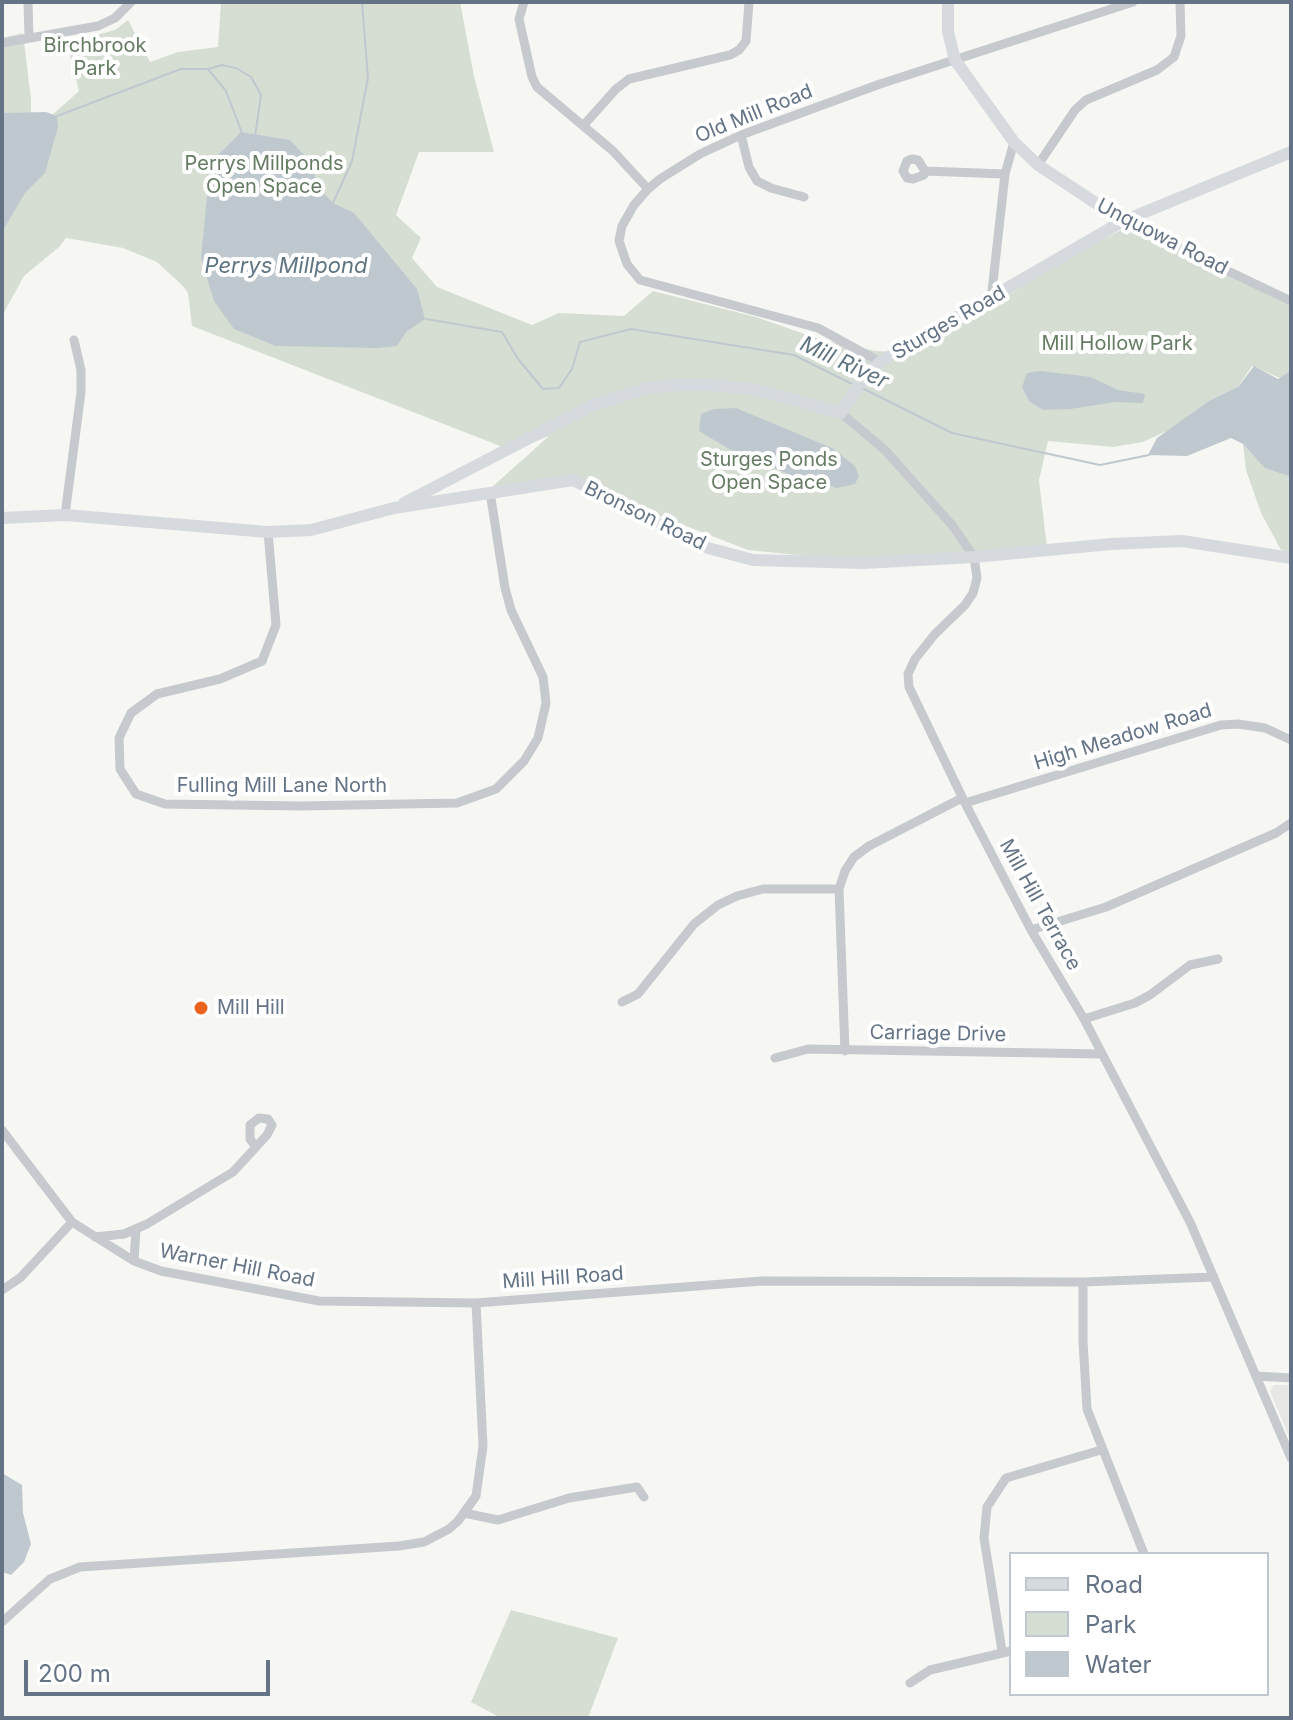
<!DOCTYPE html>
<style>
body{margin:0}
#map{position:relative;width:1293px;height:1720px;overflow:hidden;background:#f6f7f3;font-family:Inter,sans-serif}
canvas{display:block}
.frame{position:absolute;inset:0;border:4px solid #647385;pointer-events:none}
.legend{position:absolute;left:1009px;top:1552px;width:260px;height:144px;box-sizing:border-box;background:#fff;border:2px solid #c1c7ce;margin:0;padding:10px 14px;list-style:none;font-size:24px;color:#647385}
.legend li{display:flex;align-items:center;gap:16px;height:40px}
.legend b{width:40px;border:2px solid #c1c7ce}
.scale{position:absolute;left:24px;top:1660px;width:246px;height:36px;box-sizing:border-box;border:4px solid #647385;border-top:0;padding-left:10px;font-size:24px;line-height:28px;white-space:nowrap;color:#647385;-webkit-text-stroke:6px #fff;paint-order:stroke}
</style>
<div id="map">
<canvas width="1293" height="1720"></canvas>
<div class="frame"></div>
<ul class="legend">
<li><b style="height:10px;background:#d6dadf"></b>Road</li>
<li><b style="height:22px;background:#d6ded4"></b>Park</li>
<li><b style="height:22px;background:#bfc8ce"></b>Water</li>
</ul>
<div class="scale">200 m</div>
</div>
<script>
const c = document.querySelector('canvas').getContext('2d');
c.lineJoin = 'round';
function fill(path, color) { c.fillStyle = color; c.fill(path, 'evenodd'); }
const shape = rows => new Path2D(rows.map(r => 'M' + r).join(''));
function trace(path, color, width, dash) { c.strokeStyle = color; c.lineWidth = width; c.lineCap = dash ? 'butt' : 'round'; c.setLineDash(dash || []); c.stroke(path); }
function write(font, color, halo, rows, align = 'center') {
  c.font = font + ' Inter,sans-serif'; c.lineWidth = 8; c.setLineDash([]); c.textBaseline = 'middle'; c.strokeStyle = halo; c.fillStyle = color; for (const [text, x, y, turn = 0] of rows) {
    c.save(); c.translate(x, y); c.rotate((+turn || 0) * Math.PI / 180); c.textAlign = isNaN(turn) ? turn : align; if (halo) c.strokeText(text, 0, 0); c.fillText(text, 0, 0); c.restore();
  }
}
fill(shape([
 [1274,1385,1291,1385,1291,1442,1270,1391]
]), '#e7e8e6');
fill(shape([
 [221,2,460,2,474,76,494,152,419,152,396,215,421,238,412,258,437,287,532,325,559,313,624,316,653,291,756,317,819,339,875,351,911,352,986,309,1065,259,1125,228,1291,302,1291,370,1280,378,1252,366,1237,388,1167,431,1143,442,1113,447,1048,441,1039,480,1047,547,891,558,816,557,748,550,572,482,492,487,549,436,513,451,192,326,188,293,183,286,157,262,123,248,66,238,59,247,24,276,2,316,2,38,23,33,31,99,31,121,42,124,79,91,67,43,115,30,128,20,150,62,178,52,218,47],
 [1243,444,1266,468,1291,477,1291,553,1281,550,1261,513,1246,470],
 [511,1610,618,1638,588,1718,501,1718,471,1702]
]), '#d6ded4');
fill(shape([
 [46,112,57,116,58,127,45,173,25,193,2,232,2,113],
 [241,132,290,140,312,163,317,186,333,203,354,213,417,289,425,319,406,332,397,346,378,348,276,346,234,329,214,301,201,258,209,176,219,154],
 [1254,366,1278,379,1291,370,1291,477,1265,468,1243,444,1231,438,1187,456,1148,455,1157,438,1209,401,1238,387],
 [1040,371,1091,377,1118,390,1145,394,1143,403,1115,402,1070,409,1043,410,1029,401,1022,387,1027,373],
 [736,408,832,448,855,466,859,476,855,484,837,488,800,479,729,449,699,431,701,414,714,409],
 [2,1473,22,1485,23,1513,31,1544,24,1562,11,1575,2,1572]
]), '#bfc8ce');
trace(shape([
 [208,69,222,65,236,68,251,77,261,95,255,137],
 [57,116,181,69,208,69,226,91,242,133],
 [333,203,352,161,368,78,362,2],
 [426,319,502,332,518,359,543,389,559,388,572,369,580,342,631,329,794,355,852,384],
 [862,388,952,433,1100,465,1149,455]
]), '#bfc8ce', 2);
trace(shape([
 [28,2,29,38],
 [524,2,519,19,532,77,537,87,613,151,648,189],
 [2,43,98,26,115,18,131,2],
 [583,126,616,89,629,79,730,55,739,50,746,41,749,2],
 [741,135,749,167,757,181,771,188,804,197],
 [1038,165,1075,110,1086,100,1157,70,1174,57,1181,36,1180,2],
 [925,171,924,175,913,179,907,178,903,171,907,161,912,159,918,160,925,171,1005,174],
 [1123,221,1291,301],
 [991,300,1005,174,1014,142],
 [880,362,818,328,640,280,627,264,619,241,622,226,634,205,648,189,660,179,700,154,741,135,880,84,1133,2],
 [841,413,885,450,952,525,974,557,977,578,973,593,965,605,935,634,915,659,908,674,909,687,965,803,1031,930,1084,1019,1190,1222,1291,1458],
 [65,515,81,392,81,370,74,340],
 [268,532,276,625,262,661,220,679,157,694,131,713,119,738,120,769,136,794,165,804,301,806,457,803,496,789,524,761,538,738,546,703,543,677,511,610,505,588,490,492],
 [965,803,1221,725,1238,724,1265,728,1291,740],
 [1031,930,1106,907,1276,833,1291,823],
 [622,1002,638,994,694,924,718,905,737,896,763,889,839,889],
 [1084,1019,1135,1003,1150,995,1190,965,1218,959],
 [845,1051,839,889,845,871,854,857,869,846,962,798],
 [775,1058,808,1049,1102,1054],
 [2,1130,72,1222,134,1261,161,1271,319,1301,476,1303,762,1281,1083,1282,1214,1277],
 [95,1237,124,1234,147,1224,233,1172,256,1147,267,1135,272,1125,268,1119,259,1118,250,1125,250,1139,256,1147],
 [134,1261,136,1229],
 [1083,1282,1083,1341,1087,1409,1144,1554],
 [2,1290,20,1278,72,1222],
 [1256,1376,1291,1378],
 [464,1513,498,1520,569,1498,637,1487,644,1497],
 [2,1622,50,1579,80,1567,399,1546,424,1542,449,1529,458,1521,476,1496,483,1446,476,1303],
 [1002,1651,984,1538,987,1507,1006,1478,1101,1450],
 [910,1683,930,1670,1011,1651]
]), '#c6c9cd', 9);
trace(shape([
 [948,2,948,32,955,60,1014,142,1038,165,1123,221],
 [404,503,593,405,647,388,676,385,712,385,758,390,841,413,859,384,880,362,1123,221,1291,152],
 [2,518,65,515,268,532,311,530,394,508,573,480,708,548,753,560,864,563,974,557,1111,544,1182,541,1291,558]
]), '#d6dadf', 12);
for (const [x, y, r, color] of [
 [201,1008,8,"#eb641e"]
]) { const dot = new Path2D(); dot.arc(x, y, r, 0, 2 * Math.PI); c.fillStyle = color; c.fill(dot); trace(dot, '#fff', 3); }
write('20px', '#657c63', '#fff', [
 ["Birchbrook",95,46],
 ["Park",95,69],
 ["Perrys Millponds",264,164],
 ["Open Space",264,187],
 ["Mill Hollow Park",1117,344],
 ["Sturges Ponds",769,460],
 ["Open Space",769,483]
]);
write('20px', '#647385', '#fff', [
 ["Old Mill Road",754,114,-22],
 ["Unquowa Road",1162,237,27],
 ["Sturges Road",949,323,-30],
 ["Bronson Road",645,516,26],
 ["High Meadow Road",1123,737,-17],
 ["Fulling Mill Lane North",282,786],
 ["Mill Hill Terrace",1040,905,61],
 ["Carriage Drive",938,1034,1],
 ["Warner Hill Road",237,1266,11],
 ["Mill Hill Road",563,1278,-4]
]);
write('20px', '#647385', '#fff', [
 ["Mill Hill",217,1008]
], 'left');
write('italic 22px', '#5f7582', '#fff', [
 ["Perrys Millpond",286,266],
 ["Mill River",844,363,25]
]);
</script>
